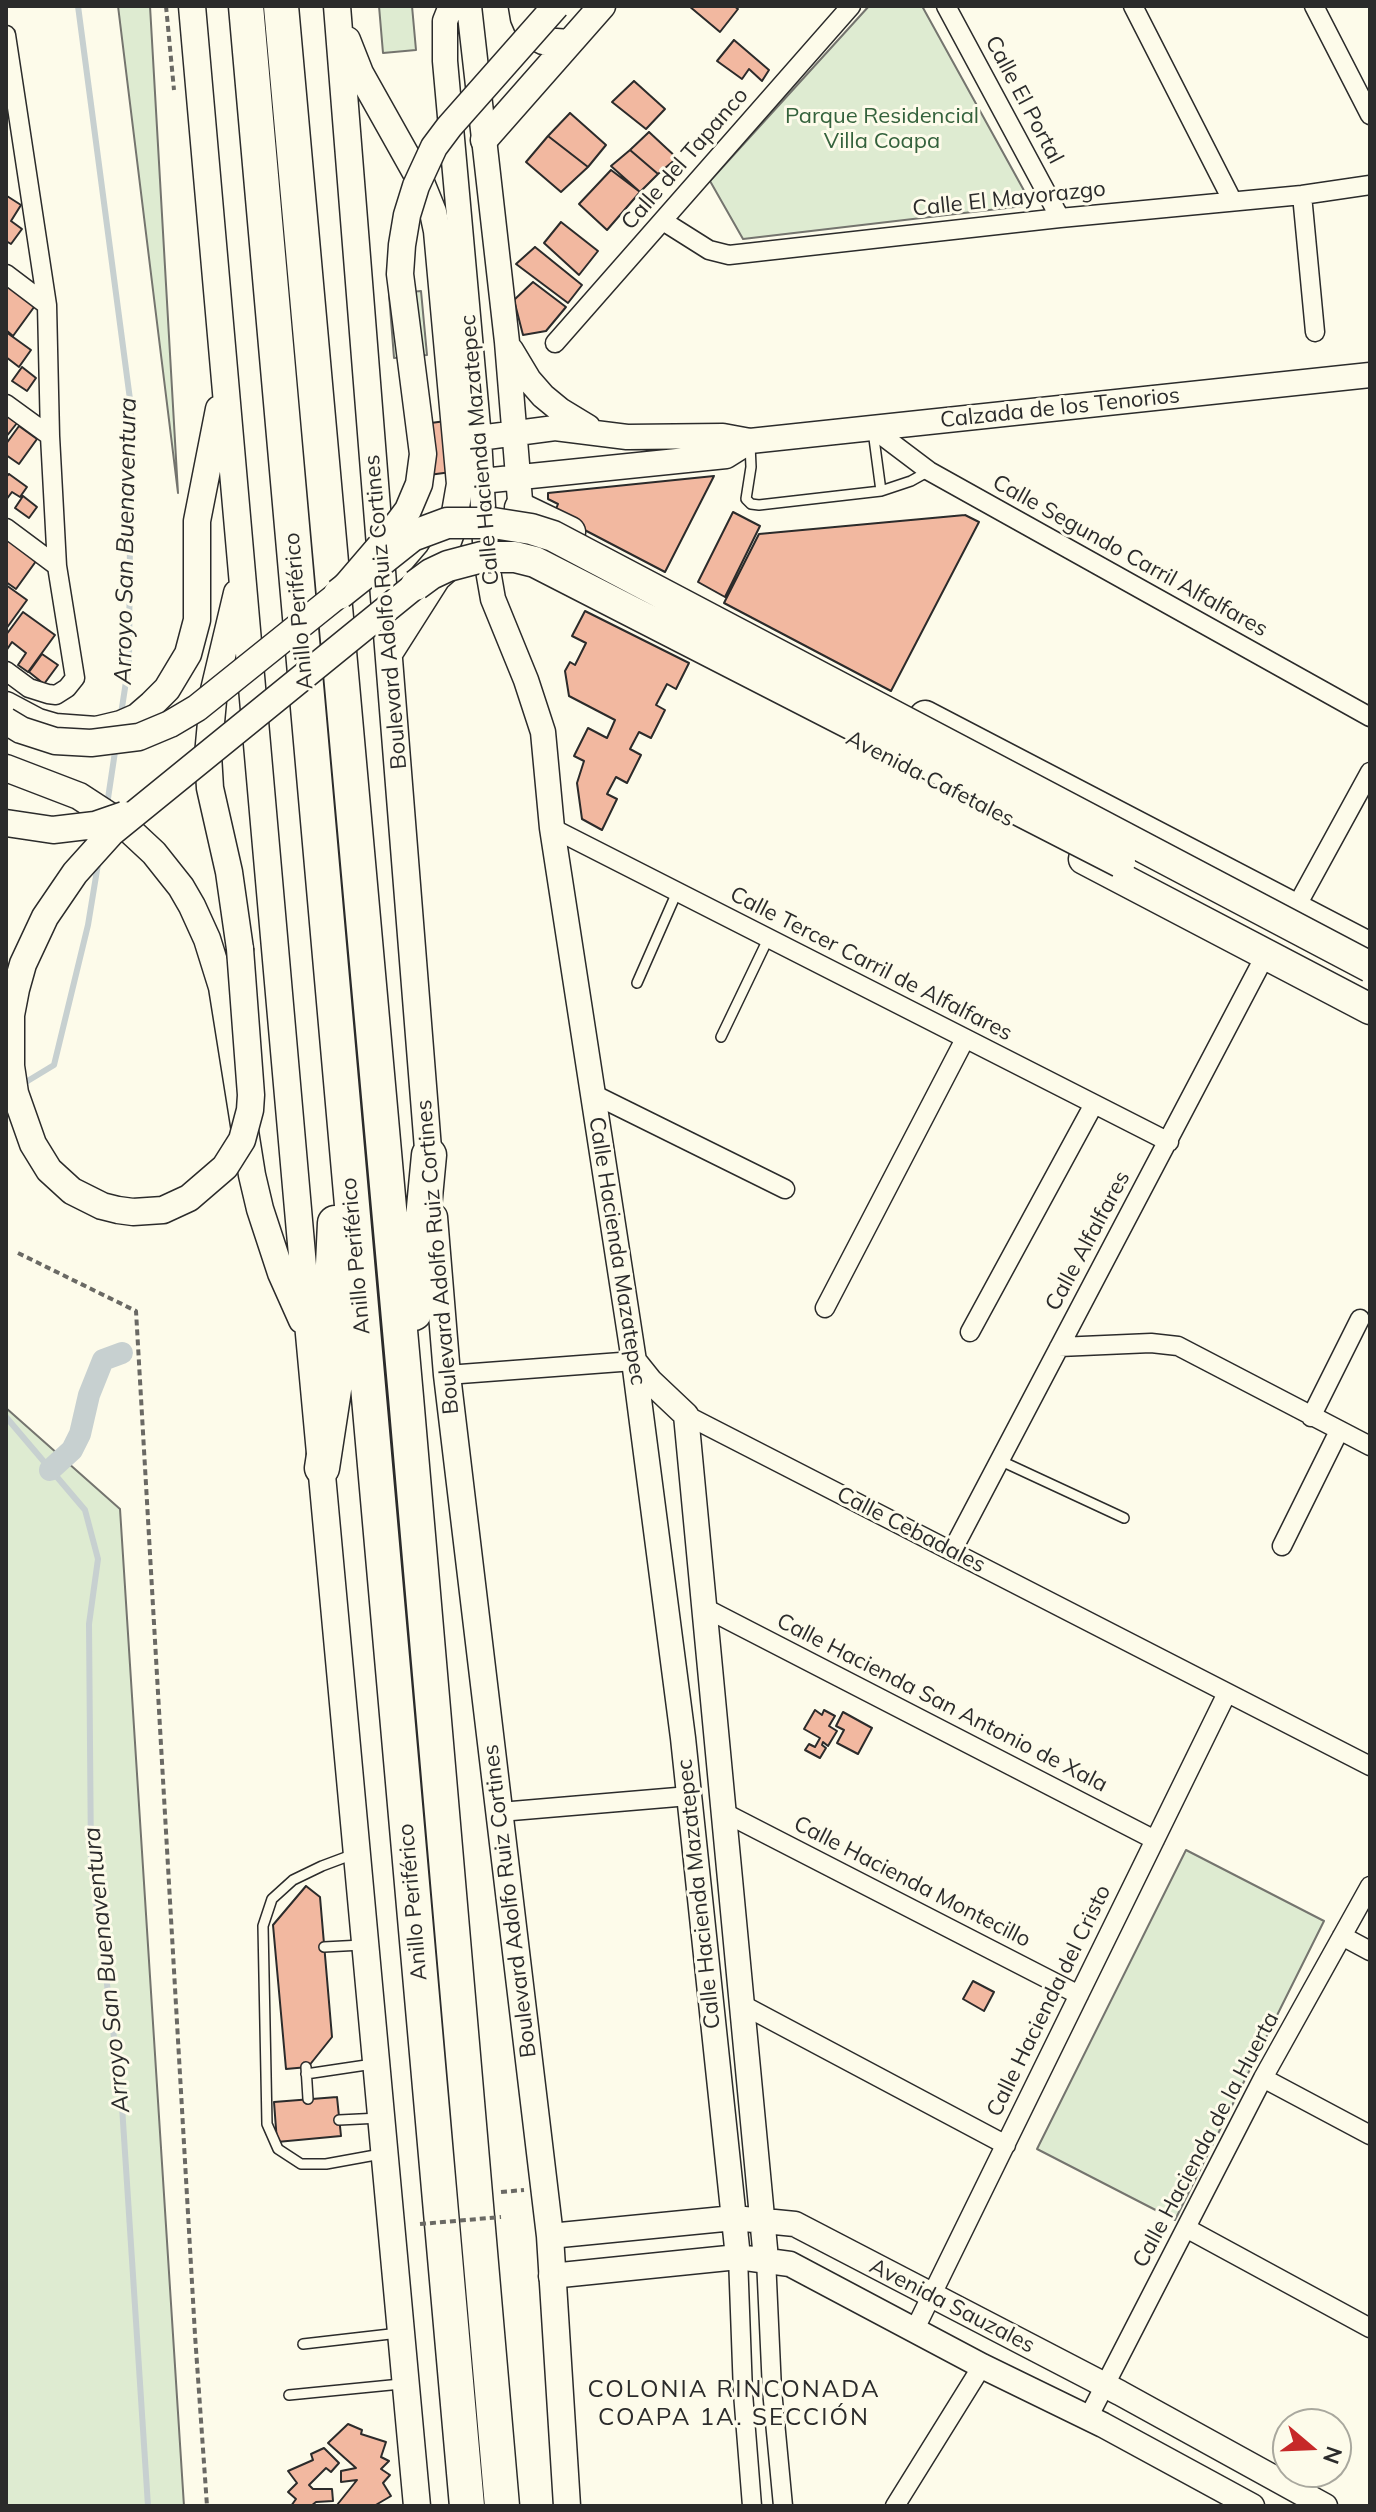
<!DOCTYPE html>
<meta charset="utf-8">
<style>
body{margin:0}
#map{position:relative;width:1376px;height:2512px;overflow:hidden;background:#fdfbea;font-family:Mulish,sans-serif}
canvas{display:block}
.frame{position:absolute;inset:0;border:8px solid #2b2b2b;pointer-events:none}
.north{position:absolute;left:1272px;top:2408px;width:80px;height:80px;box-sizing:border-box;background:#fdfbea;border:2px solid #a9a89e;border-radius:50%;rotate:109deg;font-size:22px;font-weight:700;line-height:32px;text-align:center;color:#2b2b2b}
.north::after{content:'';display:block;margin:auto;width:28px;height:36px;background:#c62828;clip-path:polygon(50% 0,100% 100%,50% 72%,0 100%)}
</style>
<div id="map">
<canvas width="1376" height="2512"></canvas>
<div class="frame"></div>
<div class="north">N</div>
</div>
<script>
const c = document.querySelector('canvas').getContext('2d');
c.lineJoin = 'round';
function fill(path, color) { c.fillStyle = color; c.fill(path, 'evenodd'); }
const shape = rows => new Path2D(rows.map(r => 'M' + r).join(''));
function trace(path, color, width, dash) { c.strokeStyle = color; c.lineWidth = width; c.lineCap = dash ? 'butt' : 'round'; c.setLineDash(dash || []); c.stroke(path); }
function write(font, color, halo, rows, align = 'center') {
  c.font = font + ' Mulish,sans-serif'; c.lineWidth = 6; c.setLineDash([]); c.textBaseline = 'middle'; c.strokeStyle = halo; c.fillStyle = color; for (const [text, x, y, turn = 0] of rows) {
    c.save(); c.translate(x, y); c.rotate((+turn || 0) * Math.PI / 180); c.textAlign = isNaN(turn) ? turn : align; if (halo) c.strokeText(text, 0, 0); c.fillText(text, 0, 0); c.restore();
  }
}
const green = shape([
 [118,6,150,6,178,493,118,6],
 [379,6,412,6,416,50,383,53,379,6],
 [869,6,922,6,1032,205,743,239,710,181,869,6],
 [421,291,427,355,394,358,389,294,421,291],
 [6,1408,120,1509,184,2506,6,2506,6,1408],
 [1186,1850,1324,1921,1175,2220,1037,2149,1186,1850]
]);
fill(green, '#deebd1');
trace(green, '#74746e', 2);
trace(shape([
 [78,6,131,407,129,662,121,714],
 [107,805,116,745],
 [21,1085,54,1065,88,925,98,864],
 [6,1417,85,1510,98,1559,89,1624,91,1862,121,2091,148,2506]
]), '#c7d0d0', 6);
trace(shape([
 [50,1470,72,1450,80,1434,89,1395,103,1360,122,1353]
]), '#c7d0d0', 22);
const building = shape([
 [689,6,734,6,738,9,720,32,689,6],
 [734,40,769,70,762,81,749,69,742,79,717,61,734,40],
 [634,81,665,109,646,129,612,102,634,81],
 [570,113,606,145,588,167,548,136,570,113],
 [649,132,677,158,658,174,630,150,649,132],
 [548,136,588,167,561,192,526,162,548,136],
 [630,150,658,174,640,192,611,166,630,150],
 [611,170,640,192,607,230,579,204,611,170],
 [7,196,21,205,11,221,22,229,11,244,6,241,7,196],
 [561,222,598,251,579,275,544,243,561,222],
 [535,247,582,285,568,303,516,264,535,247],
 [533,282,566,307,546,331,523,335,514,300,533,282],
 [9,283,37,303,13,336,6,330,6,288,9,283],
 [6,332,31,350,19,367,6,357,6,332],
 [22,367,36,378,27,391,12,381,22,367],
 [6,415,17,423,6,437,6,415],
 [453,420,459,471,421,476,416,425,453,420],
 [19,426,37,439,19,464,6,455,6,444,19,426],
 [9,474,27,487,20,497,12,492,6,500,6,477,9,474],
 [714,476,665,572,554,514,558,504,548,499,548,493,714,476],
 [23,496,37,507,29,518,15,508,23,496],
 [733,512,760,526,725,597,698,582,733,512],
 [965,515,979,522,891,691,724,603,759,534,965,515],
 [6,533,39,557,16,589,6,582,6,533],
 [6,585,27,600,6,629,6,585],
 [585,611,689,663,676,689,667,684,656,705,665,710,651,738,639,732,630,749,641,755,627,783,616,777,607,794,617,799,602,830,582,819,577,783,584,761,574,756,588,728,607,738,615,720,569,696,565,671,570,662,575,665,586,643,572,636,585,611],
 [23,612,55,635,28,672,18,665,26,653,12,642,6,651,6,635,23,612],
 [42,654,58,665,44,684,29,672,42,654],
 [815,1710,822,1715,824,1710,835,1716,829,1726,837,1731,828,1746,823,1742,822,1745,826,1748,820,1758,805,1750,809,1744,815,1747,820,1738,804,1729,815,1710],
 [843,1712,872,1728,858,1754,837,1743,844,1730,836,1726,843,1712],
 [306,1886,320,1897,332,2037,308,2067,286,2069,273,1925,306,1886],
 [973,1981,994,1992,984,2011,963,1999,973,1981],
 [337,2097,341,2136,277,2142,274,2102,337,2097],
 [348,2424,362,2430,361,2434,386,2442,381,2457,389,2461,381,2469,390,2475,383,2483,391,2496,374,2506,337,2505,357,2480,341,2482,341,2471,356,2468,328,2443,348,2424],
 [324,2448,339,2463,331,2472,326,2468,309,2485,313,2489,332,2489,333,2501,316,2502,311,2506,291,2506,296,2499,288,2492,297,2483,288,2471,313,2460,311,2454,324,2448]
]);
fill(building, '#f2b8a0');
trace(building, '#2b2b2b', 2);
const service = shape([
 [873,431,881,491],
 [750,444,751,467,746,499,751,504,759,505,881,491,911,481,929,471],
 [637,983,677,892],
 [721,1037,768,939],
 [999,1460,1124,1518],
 [354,1854,322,1866,293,1880,272,1899,263,1926,267,2124,278,2149,301,2164,326,2164,381,2154],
 [324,1947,362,1945],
 [306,2067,308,2099],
 [306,2074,373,2064],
 [339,2120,380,2118],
 [303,2344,399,2333],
 [289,2395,401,2384]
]);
const minor = shape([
 [946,6,1060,218],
 [1133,6,1232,200],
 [1314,6,1370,115],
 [6,35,47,305,50,436,57,566,75,678,67,688,56,695,48,694,29,688,6,671],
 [1302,195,1315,332],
 [663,221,709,250,729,255,1060,218,1302,195,1370,185],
 [6,274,47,305],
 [555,343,851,6],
 [6,404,50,436],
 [872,428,929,471,1370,717],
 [6,528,57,566],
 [552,828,1169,1142],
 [1295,909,1370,772],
 [593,1094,785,1189],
 [825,1308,965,1039],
 [970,1332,1094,1104],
 [1059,1347,1151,1343,1178,1346,1370,1446],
 [447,1375,634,1361],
 [686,1415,1370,1766],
 [1311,1417,1360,1319],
 [1282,1546,1339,1431],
 [952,1551,1266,954],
 [705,1608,1155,1840],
 [500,1812,689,1796],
 [723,1812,1079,1995],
 [1342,1936,1370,1951],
 [741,2004,1006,2145],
 [1263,2078,1370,2135],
 [1186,2228,1370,2328],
 [738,2257,743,2393,752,2506],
 [766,2259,772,2390,783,2506],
 [914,2331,1227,1693],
 [1088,2418,1263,2078,1370,1886],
 [895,2506,982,2366]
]);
const tertiary = shape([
 [451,6,445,21,445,61,479,438,486,559,493,599,526,680,543,732,552,828,634,1361,683,1738,738,2257],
 [469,6,507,342,522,525],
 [511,350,529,380,543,396,560,410,588,427],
 [479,438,555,428,627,437,723,436,750,441,1370,375],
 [482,481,726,456,750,441],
 [634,1361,650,1381,686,1415,766,2259],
 [550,2236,734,2218,795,2224,1120,2393,1325,2506],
 [551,2276,738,2257,790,2264,982,2366,1103,2425,1252,2506]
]);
const secondary = shape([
 [192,6,309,1334,417,2506],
 [337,6,430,1174],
 [522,6,524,18,530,32,543,41,569,43],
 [347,40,360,73,420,180,433,212,437,231,460,484,452,530,447,544,438,559,420,580],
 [484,140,602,6],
 [237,593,214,690,208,755,210,788,229,872,240,949],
 [390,652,437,578,446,570],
 [6,705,38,722,55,727,96,730,121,724,137,717,152,704,167,689,188,654,197,620,197,521,219,409],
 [6,768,79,796,125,826,154,853,181,887,192,906,207,939,222,987,252,1175,260,1209,281,1273,302,1320],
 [434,1217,447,1375,550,2236,567,2506]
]);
const primary = shape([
 [520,508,570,532],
 [925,716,1370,948],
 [1084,859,1370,1009]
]);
const motorway = shape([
 [246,6,467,2506],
 [281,6,406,1397,502,2506],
 [414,1313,429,1155],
 [322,1468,335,1383,332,1285,335,1223]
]);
trace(service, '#2b2b2b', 12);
trace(minor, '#2b2b2b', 21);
trace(tertiary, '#2b2b2b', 27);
trace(secondary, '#2b2b2b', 29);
trace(primary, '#2b2b2b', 33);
trace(motorway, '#2b2b2b', 37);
trace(shape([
 [166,6,174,90],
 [18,1253,136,1311,195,2335,207,2506],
 [501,2192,524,2190]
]), '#6a6964', 4, [6, 4]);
trace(service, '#fdfbea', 9);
trace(minor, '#fdfbea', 18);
trace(tertiary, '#fdfbea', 24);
trace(secondary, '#fdfbea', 26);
trace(primary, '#fdfbea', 30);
trace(motorway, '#fdfbea', 34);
const secondaryBridge = shape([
 [6,721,21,730,55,741,91,743,139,737,170,724,197,708,339,594,387,538,408,510,419,484,423,454,400,274,402,245,407,215,416,186,434,147,449,127,556,6],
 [6,823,53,830,95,825,124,815],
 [240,949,251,1095,250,1110,242,1140,225,1167,189,1198,163,1210,133,1212,118,1210,102,1206,72,1191,49,1170,33,1144,15,1093,11,1066,11,1015,16,989,23,964,45,917,75,873,111,833,416,585]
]);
const primaryBridge = shape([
 [416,585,431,574,448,566,482,557,515,557,535,562,1120,862],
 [339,594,412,536,447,523,493,523,531,529,553,536,1370,967]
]);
trace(secondaryBridge, '#2b2b2b', 29, []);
trace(primaryBridge, '#2b2b2b', 33, []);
trace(shape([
 [420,2224,501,2217]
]), '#6a6964', 4, [6, 4]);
trace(secondaryBridge, '#fdfbea', 26);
trace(primaryBridge, '#fdfbea', 30);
write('22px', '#2b2b2b', '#fdfbea', [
 ["Calle El Portal",1024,100,62],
 ["Calle del Tapanco",685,159,-49],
 ["Calle El Mayorazgo",1009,199,-6],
 ["Calzada de los Tenorios",1060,408,-6],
 ["Calle Hacienda Mazatepec",480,450,-95],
 ["Calle Segundo Carril Alfalfares",1130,556,29],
 ["Anillo Periférico",299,611,-95],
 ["Boulevard Adolfo Ruiz Cortines",386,612,-95],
 ["Avenida Cafetales",930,779,27],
 ["Calle Tercer Carril de Alfalfares",871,964,27],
 ["Calle Alfalfares",1088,1241,-62],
 ["Calle Hacienda Mazatepec",617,1251,81],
 ["Anillo Periférico",356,1256,-95],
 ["Boulevard Adolfo Ruiz Cortines",438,1257,-95],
 ["Calle Cebadales",911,1530,27],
 ["Calle Hacienda San Antonio de Xala",942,1703,27],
 ["Calle Hacienda Montecillo",912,1882,27],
 ["Calle Hacienda Mazatepec",699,1894,-96],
 ["Boulevard Adolfo Ruiz Cortines",510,1901,-97],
 ["Anillo Periférico",413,1902,-95],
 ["Calle Hacienda del Cristo",1049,2001,-64],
 ["Calle Hacienda de la Huerta",1206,2140,-62],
 ["Avenida Sauzales",952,2306,27]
]);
write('22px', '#34623c', '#fdfbea', [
 ["Parque Residencial",882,116],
 ["Villa Coapa",882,141]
]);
write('italic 24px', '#2b2b2b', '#fdfbea', [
 ["Arroyo San Buenaventura",126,541,-89],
 ["Arroyo San Buenaventura",107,1970,-96]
]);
c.letterSpacing = '2px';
write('24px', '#2b2b2b', '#fdfbea', [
 ["COLONIA RINCONADA",734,2390],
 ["COAPA 1A. SECCIÓN",734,2418]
]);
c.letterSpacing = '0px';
</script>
